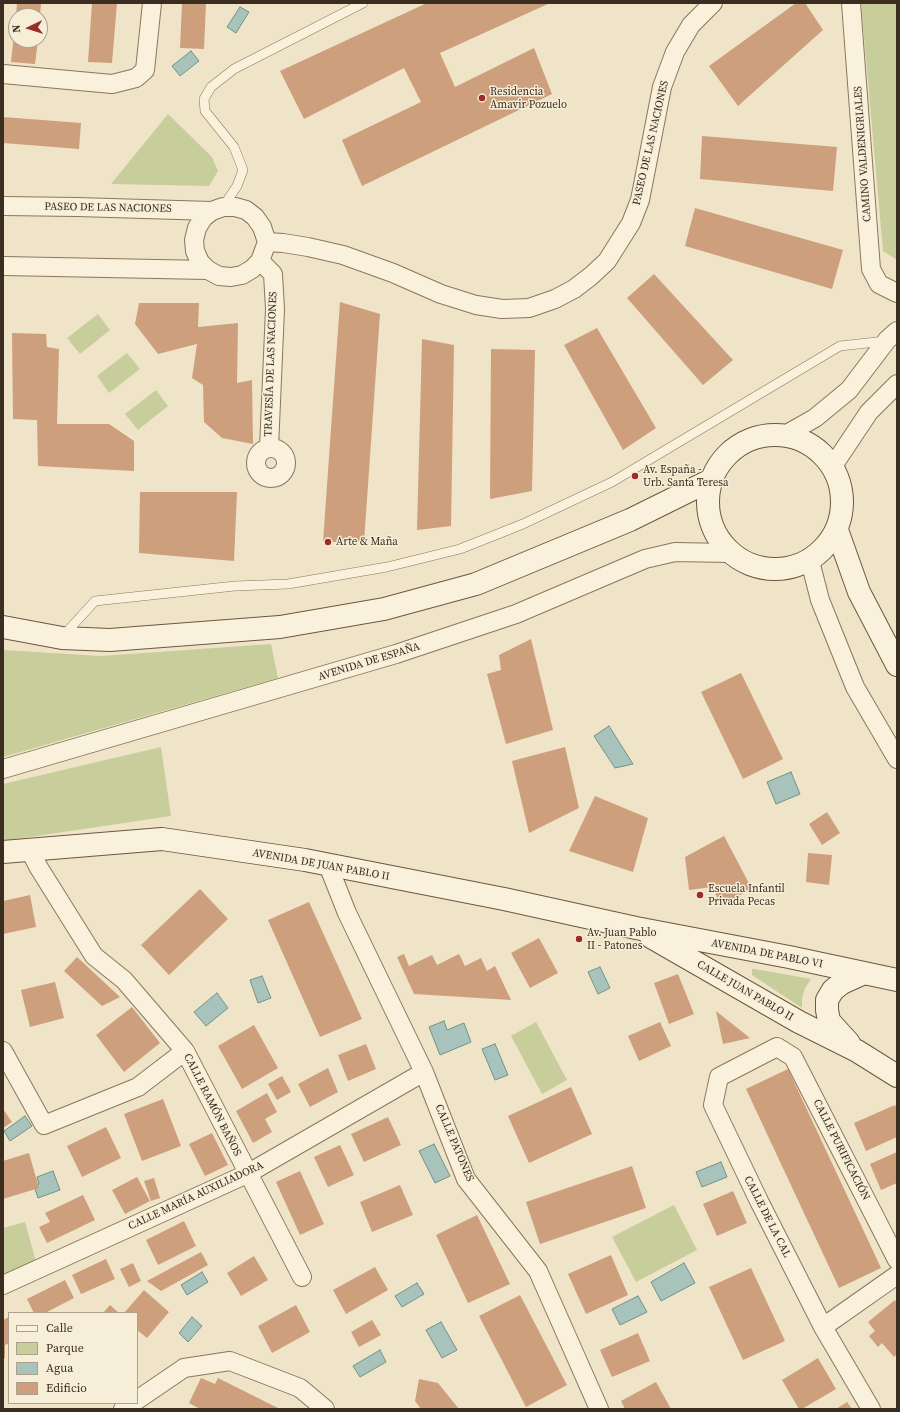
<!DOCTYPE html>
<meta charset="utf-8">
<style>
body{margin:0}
#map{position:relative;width:900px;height:1412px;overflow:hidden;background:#efe4c7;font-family:"Source Serif 4",serif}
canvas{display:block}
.frame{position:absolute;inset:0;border:4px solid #3b2d20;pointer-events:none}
.legend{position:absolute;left:8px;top:1312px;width:130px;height:92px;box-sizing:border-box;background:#f6eed7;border:1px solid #aba18e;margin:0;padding:5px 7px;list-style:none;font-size:12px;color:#3b2d20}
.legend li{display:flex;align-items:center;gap:8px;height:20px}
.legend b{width:20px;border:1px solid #aba18e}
.north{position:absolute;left:8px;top:8px;width:40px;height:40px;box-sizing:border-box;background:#f6eed7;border:1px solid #aba18e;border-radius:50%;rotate:266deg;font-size:11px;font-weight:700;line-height:16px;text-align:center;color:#3b2d20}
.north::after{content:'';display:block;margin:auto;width:14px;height:18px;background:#9b2c2b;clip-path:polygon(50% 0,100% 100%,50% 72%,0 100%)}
</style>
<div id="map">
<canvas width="900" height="1412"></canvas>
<div class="frame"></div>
<ul class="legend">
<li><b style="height:5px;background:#f9f1db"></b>Calle</li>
<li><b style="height:11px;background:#c7ce9b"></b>Parque</li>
<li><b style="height:11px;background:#a8c3bb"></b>Agua</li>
<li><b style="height:11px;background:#cd9f7d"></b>Edificio</li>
</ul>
<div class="north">N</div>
</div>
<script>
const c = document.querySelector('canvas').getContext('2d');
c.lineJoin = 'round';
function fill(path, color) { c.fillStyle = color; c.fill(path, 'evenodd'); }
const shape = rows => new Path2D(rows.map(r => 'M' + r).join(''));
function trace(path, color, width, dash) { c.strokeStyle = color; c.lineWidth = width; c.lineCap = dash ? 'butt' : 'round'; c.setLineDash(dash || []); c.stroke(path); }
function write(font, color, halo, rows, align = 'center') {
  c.font = font + ' "Source Serif 4",serif'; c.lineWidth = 3; c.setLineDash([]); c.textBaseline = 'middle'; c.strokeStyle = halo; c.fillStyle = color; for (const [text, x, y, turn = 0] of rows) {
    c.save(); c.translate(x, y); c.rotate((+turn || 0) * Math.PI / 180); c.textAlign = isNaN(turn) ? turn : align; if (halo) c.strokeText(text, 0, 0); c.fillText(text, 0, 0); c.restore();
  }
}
fill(shape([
 [861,3,897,3,897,260,883,251],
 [168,114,212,157,218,171,209,186,111,184],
 [98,314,110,330,80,354,67,338],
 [127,353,140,369,109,393,97,376],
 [156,390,168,406,138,430,125,414],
 [271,644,278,678,3,757,3,650,101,656],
 [161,747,171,816,3,841,3,784],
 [752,969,755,969,811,979,805,988,802,999,802,1008,752,975],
 [536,1022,567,1080,542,1094,511,1036],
 [674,1205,697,1250,636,1282,612,1237],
 [25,1222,37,1265,3,1275,3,1228]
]), '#c7ce9b');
const water = shape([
 [240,7,249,12,236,33,227,27,240,7],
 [191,51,199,61,180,76,172,66,191,51],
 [609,726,633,764,615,768,594,736,609,726],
 [791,772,800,794,776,804,767,782,791,772],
 [600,967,610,988,598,994,588,972,600,967],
 [262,976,271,998,258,1003,250,980,262,976],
 [217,993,228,1008,206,1026,194,1012,217,993],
 [444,1021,447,1030,464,1023,471,1042,440,1055,429,1027,444,1021],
 [495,1044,508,1075,495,1080,482,1049,495,1044],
 [25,1116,32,1126,10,1141,4,1131,25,1116],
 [434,1144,450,1176,435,1183,419,1151,434,1144],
 [721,1162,727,1177,702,1187,696,1172,721,1162],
 [53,1171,60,1190,38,1198,34,1186,39,1184,37,1177,53,1171],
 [684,1263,695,1283,661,1301,651,1282,684,1263],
 [202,1272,208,1282,187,1295,181,1285,202,1272],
 [417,1283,424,1294,402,1307,395,1296,417,1283],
 [638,1296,647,1312,620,1325,612,1309,638,1296],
 [192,1317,202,1326,188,1342,179,1333,192,1317],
 [441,1322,457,1350,442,1358,426,1330,441,1322],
 [380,1350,386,1362,360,1377,353,1366,380,1350]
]);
fill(water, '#a8c3bb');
trace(water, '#6f9289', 1);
fill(shape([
 [17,3,41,3,40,16,16,16],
 [92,3,117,3,112,63,88,62],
 [182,3,206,3,204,49,180,48],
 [427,3,550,3,440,53,455,87,534,48,552,94,362,186,342,140,421,102,404,68,304,119,280,71],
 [796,3,805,3,823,30,738,106,709,66],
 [15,24,16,24,16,40,38,40,35,64,11,62],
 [3,117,81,123,79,149,3,143],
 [702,136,837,147,833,191,700,179],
 [695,208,843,250,832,289,685,246],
 [654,274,733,360,703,385,627,298],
 [340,302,380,314,364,542,323,542],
 [139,303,199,303,198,327,238,323,237,383,252,380,253,444,222,438,204,422,203,385,192,378,197,344,158,354,135,324],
 [597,328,656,428,623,450,564,345],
 [12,333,46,334,47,347,59,349,57,424,109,424,134,441,134,471,38,466,37,420,13,419],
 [422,339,454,345,451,526,417,530],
 [491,349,535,350,532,491,490,499],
 [140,492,237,492,234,561,139,553],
 [531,639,553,730,506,744,487,674,501,670,499,655],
 [741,673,783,759,743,779,701,692],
 [565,747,579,808,529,833,512,761],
 [595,796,648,818,633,872,569,851],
 [827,812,840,833,822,845,809,824],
 [724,836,752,889,721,905,712,887,689,890,685,857],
 [808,853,832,855,829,885,806,882],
 [200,889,228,919,169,975,141,945],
 [30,895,36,927,3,934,3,901],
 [309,902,362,1019,320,1037,268,920],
 [539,938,558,973,530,988,511,953],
 [404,954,409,966,432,955,437,965,459,954,465,966,481,958,487,971,495,966,511,1000,414,994,397,957],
 [77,957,120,997,102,1006,64,971],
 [678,974,694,1014,669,1024,654,983],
 [55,982,64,1018,30,1027,21,990],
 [132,1007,160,1043,124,1072,96,1035],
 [716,1011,750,1038,723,1044],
 [660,1022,671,1046,639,1061,628,1036],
 [254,1025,278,1068,242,1089,218,1046],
 [366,1044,376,1069,348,1081,338,1055],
 [328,1068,338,1092,310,1107,298,1084],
 [788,1069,881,1268,839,1288,746,1089],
 [282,1076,291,1092,277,1100,268,1084],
 [571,1087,592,1134,529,1163,508,1116],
 [267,1093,277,1112,265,1119,272,1132,253,1143,236,1111],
 [163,1099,181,1146,142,1161,124,1114],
 [895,1105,897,1109,897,1137,866,1151,854,1123],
 [3,1109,12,1122,3,1128],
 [388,1117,401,1145,364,1162,351,1134],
 [106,1127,121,1158,82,1177,67,1146],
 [212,1133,228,1165,205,1176,189,1144],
 [340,1145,354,1175,328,1187,314,1157],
 [897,1152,897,1183,881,1190,870,1164],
 [29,1153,39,1188,3,1199,3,1161],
 [632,1166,646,1208,540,1244,526,1202],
 [300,1171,324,1224,300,1235,276,1182],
 [137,1177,150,1201,125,1214,112,1190],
 [154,1178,160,1198,151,1201,144,1181],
 [400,1185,413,1215,372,1232,360,1202],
 [733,1191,747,1223,717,1236,703,1204],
 [83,1195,95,1220,47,1243,39,1227,50,1222,45,1213],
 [477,1215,510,1284,468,1303,436,1235],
 [184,1221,196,1246,158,1265,146,1240],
 [201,1252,208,1265,161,1291,147,1281],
 [611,1255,628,1295,586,1314,568,1274],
 [254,1256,268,1280,241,1296,227,1273],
 [106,1259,115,1279,81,1294,72,1275],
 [133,1263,141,1281,129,1287,120,1269],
 [375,1267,388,1290,346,1314,333,1290],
 [751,1268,785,1341,743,1360,709,1287],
 [65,1280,74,1298,45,1313,34,1313,27,1299],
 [144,1290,169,1312,147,1338,137,1330,137,1313,124,1313],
 [520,1295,567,1385,526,1407,479,1316],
 [895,1300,897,1303,897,1354,894,1357,882,1343,878,1347,869,1336,875,1331,868,1322],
 [110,1305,119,1313,103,1313],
 [296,1305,310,1332,272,1353,258,1326],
 [9,1317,9,1343,5,1345,5,1358,3,1359,3,1320],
 [372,1320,381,1335,359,1347,351,1332],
 [638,1333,650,1361,612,1377,600,1350],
 [818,1358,836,1389,802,1409,799,1409,782,1380],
 [201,1378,215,1384,218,1378,280,1409,200,1409,189,1403],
 [419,1379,438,1383,459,1409,421,1409,415,1401],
 [656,1382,671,1409,625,1409,621,1401],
 [847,1402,852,1409,836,1409]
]), '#cd9f7d');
const lane = shape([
 [223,207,237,186,243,170,234,147,205,111,204,99,211,87,234,69,363,3],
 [63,636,95,601,235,586,288,584,387,567,460,549,523,524,612,482,840,346,886,341]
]);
const street = shape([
 [851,3,871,269,879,284,897,293],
 [3,74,112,84,136,78,145,70,152,3],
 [3,206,77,207,212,211],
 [223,207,235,207,246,210,255,217,262,227,267,242,260,261,252,269,242,275,231,277,219,276,208,270,200,262,195,251,194,240,197,228,203,218,212,211,223,207],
 [267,242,283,243,308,247,343,255,393,273,441,294,476,305,502,309,529,308,555,299,574,289,591,276,607,261,631,223,640,200,662,87,675,52,691,25,713,3],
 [260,261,273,274,275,309,269,448],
 [3,266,208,270],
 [785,435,815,418,849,390,887,340,897,331],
 '256 463a15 15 0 1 1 30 0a15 15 0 1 1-30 0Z',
 [833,466,869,412,897,384],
 [810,561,820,600,855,687,897,759],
 [3,769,396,654,516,614,645,559,675,552,730,553],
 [29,849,39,868,94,956,124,980,185,1051,302,1277],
 [328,865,347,913,424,1072,466,1179,538,1271,599,1409],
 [3,1051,44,1125,138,1087,185,1051],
 [3,1285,247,1174,424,1072],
 [823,1327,897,1275],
 [137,1400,184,1368,230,1361,300,1388,325,1409],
 [123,1409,132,1403],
 [871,1409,823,1327,759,1201,713,1105,719,1077,777,1047,793,1057,897,1260]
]);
const secondary = shape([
 '708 502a67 67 0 1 1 134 0a67 67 0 1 1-134 0Z',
 [837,530,859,592,897,665],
 [3,627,62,638,110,640,280,627,384,609,476,584,630,520,711,480],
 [3,852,162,839,305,860,504,899,636,928,789,957,897,980],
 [651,937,799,1022,857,1051,897,1076],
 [849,1043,829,1021,827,1010,827,1000,833,990,842,983,862,974]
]);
trace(lane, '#8b765c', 10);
trace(street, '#8b765c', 20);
trace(secondary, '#6d573f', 24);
trace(lane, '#f9f1db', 9);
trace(street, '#f9f1db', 18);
trace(secondary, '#f9f1db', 22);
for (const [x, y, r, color] of [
 [482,98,4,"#9b2c2b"],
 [635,476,4,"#9b2c2b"],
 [328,542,4,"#9b2c2b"],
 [700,895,4,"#9b2c2b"],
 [579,939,4,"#9b2c2b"]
]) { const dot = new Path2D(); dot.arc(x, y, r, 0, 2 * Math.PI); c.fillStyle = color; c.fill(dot); trace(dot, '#f6eed7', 1.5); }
write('11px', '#3b2d20', '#f6eed7', [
 ["Residencia",490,92],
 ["Amavir Pozuelo",490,105],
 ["Av. España -",643,470],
 ["Urb. Santa Teresa",643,483],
 ["Arte & Maña",336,542],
 ["Escuela Infantil",708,889],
 ["Privada Pecas",708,902],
 ["Av. Juan Pablo",587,933],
 ["II - Patones",587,946]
], 'left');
write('11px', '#3b2d20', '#f6eed7', [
 ["PASEO DE LAS NACIONES",651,143,-77],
 ["CAMINO VALDENIGRIALES",863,154,-94],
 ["PASEO DE LAS NACIONES",108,208,1],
 ["TRAVESÍA DE LAS NACIONES",271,364,-88],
 ["AVENIDA DE ESPAÑA",369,662,-17],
 ["AVENIDA DE JUAN PABLO II",321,865,10],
 ["AVENIDA DE PABLO VI",767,954,11],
 ["CALLE JUAN PABLO II",745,991,30],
 ["CALLE RAMÓN BAÑOS",212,1105,63],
 ["CALLE PATONES",454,1143,67],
 ["CALLE PURIFICACIÓN",841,1150,63],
 ["CALLE MARÍA AUXILIADORA",196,1196,-25],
 ["CALLE DE LA CAL",767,1217,63]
]);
</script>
